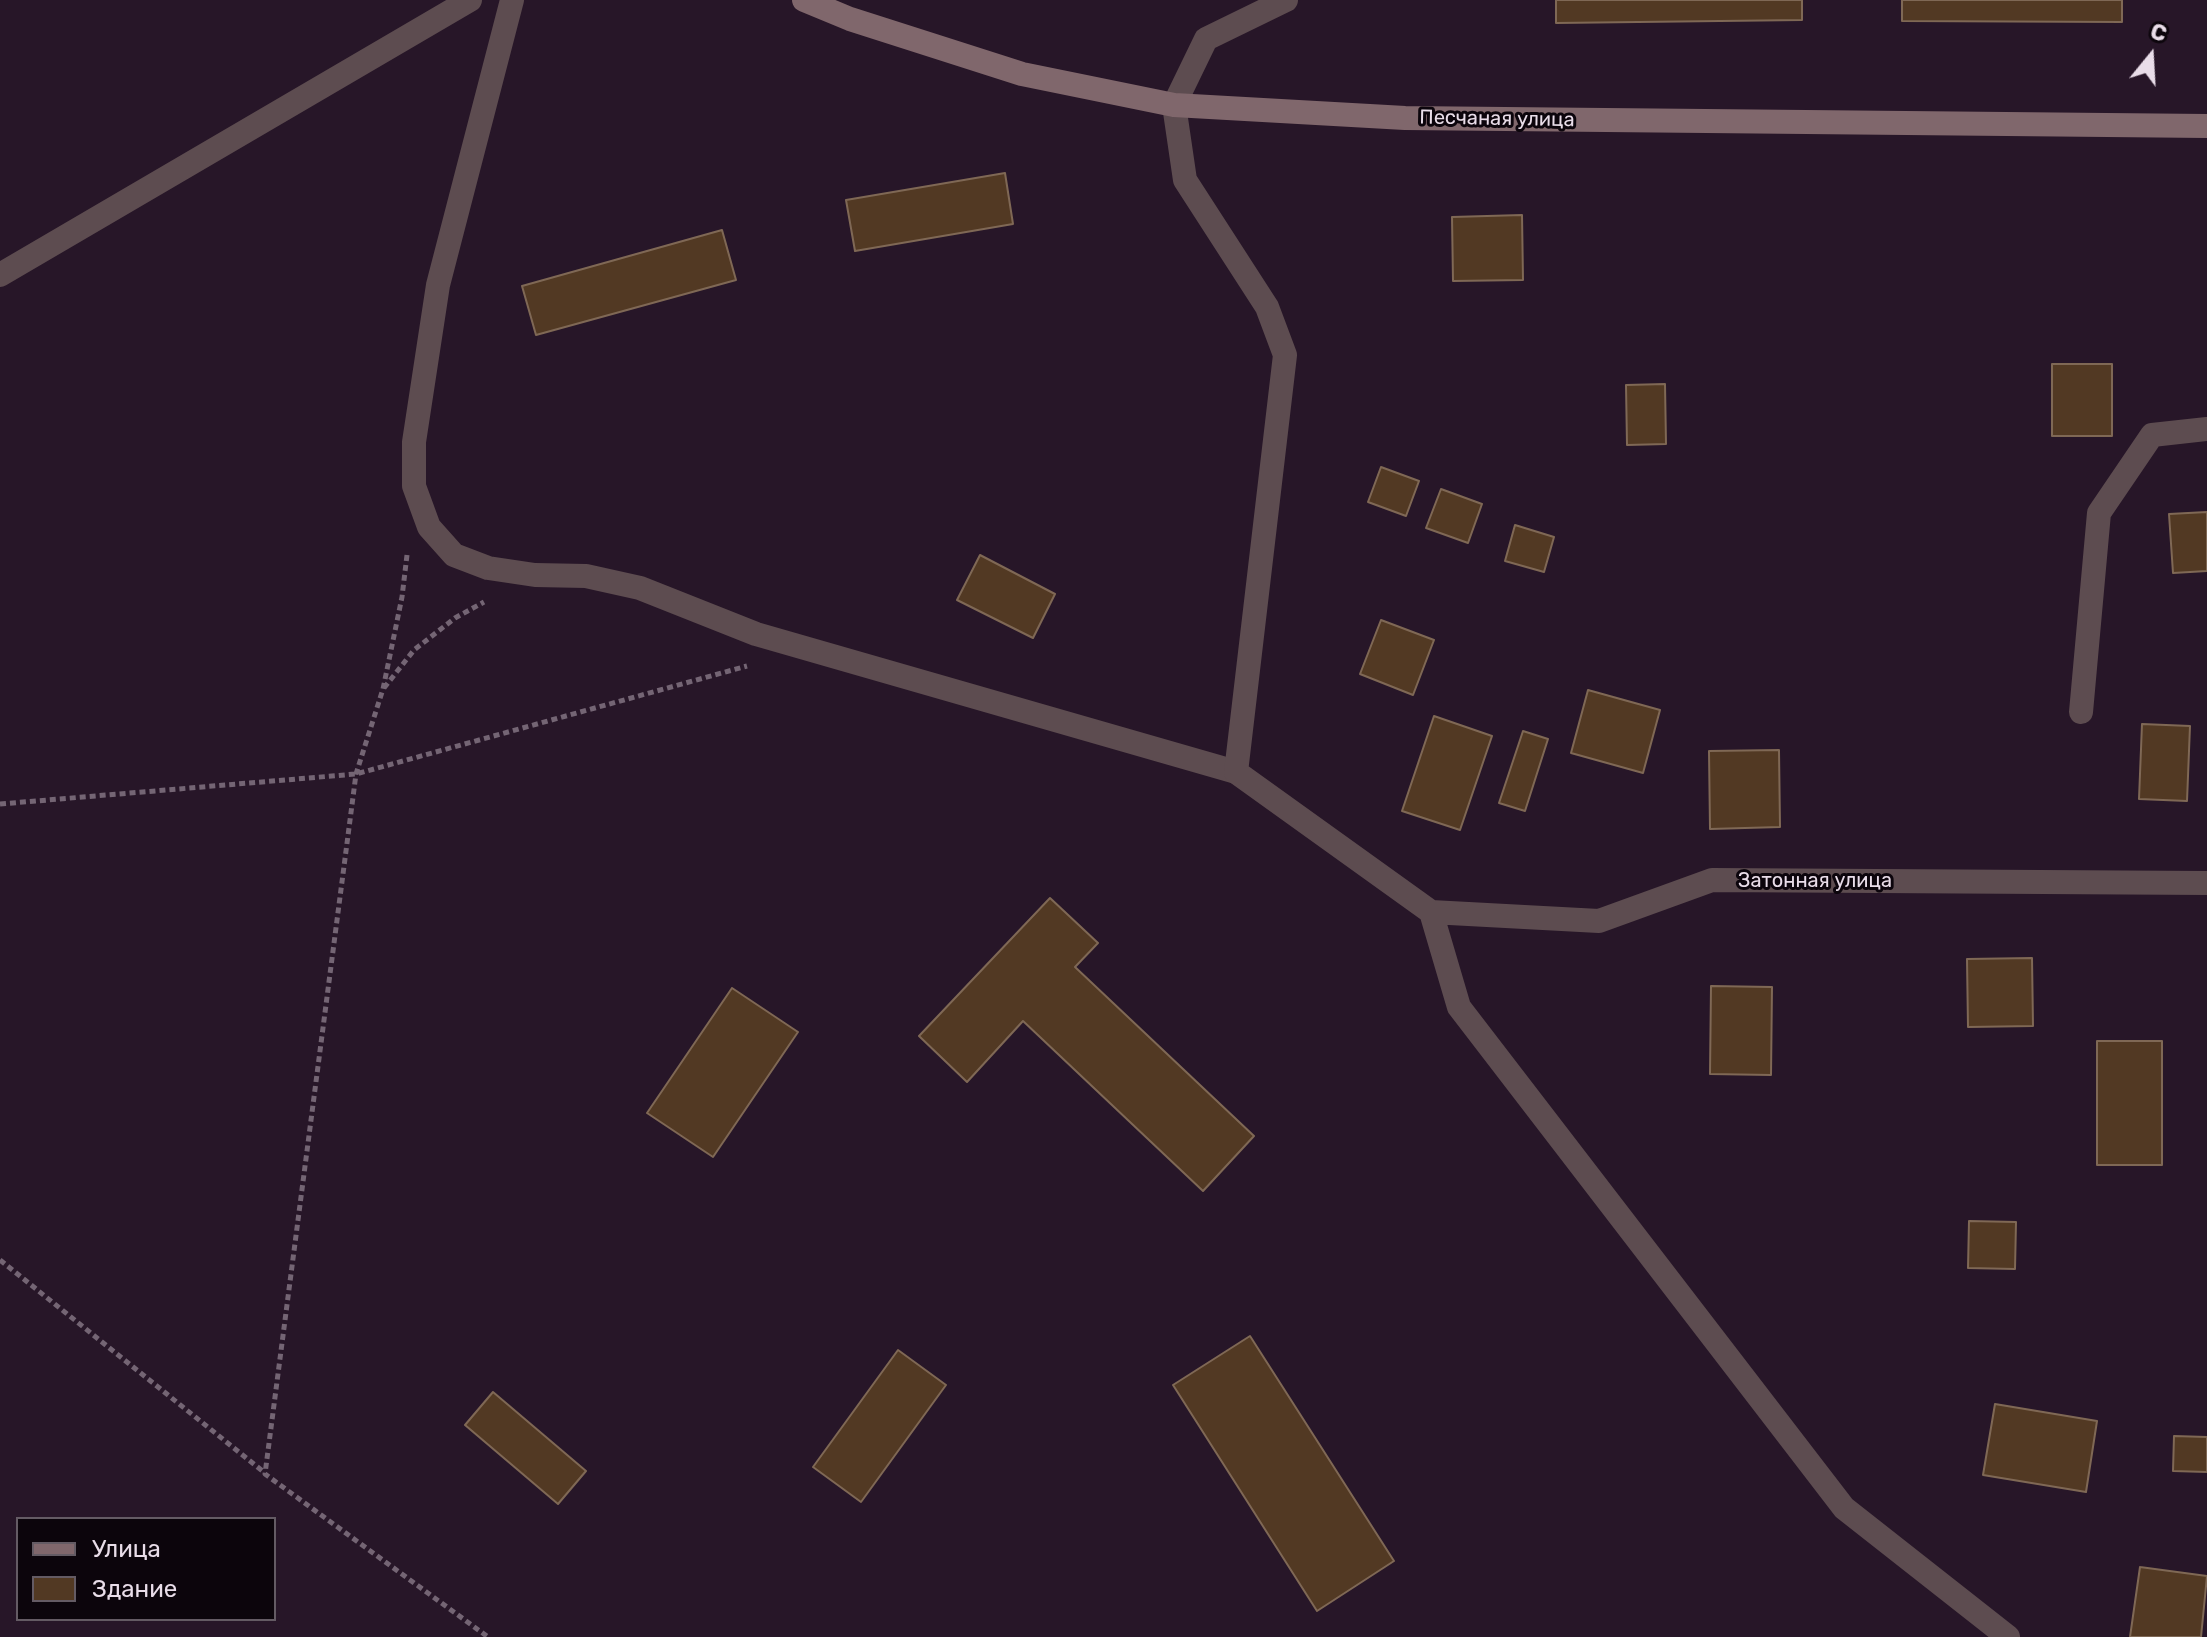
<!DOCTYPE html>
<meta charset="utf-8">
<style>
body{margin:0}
#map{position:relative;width:2207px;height:1637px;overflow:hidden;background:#271628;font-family:Rubik,sans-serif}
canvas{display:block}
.legend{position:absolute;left:16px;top:1517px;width:260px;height:104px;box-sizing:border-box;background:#0c050c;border:2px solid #645b64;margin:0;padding:10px 14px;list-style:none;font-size:24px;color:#e9dde9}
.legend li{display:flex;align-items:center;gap:16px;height:40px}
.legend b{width:40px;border:2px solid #645b64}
.north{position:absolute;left:2111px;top:16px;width:80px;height:80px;-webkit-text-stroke:6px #0c050c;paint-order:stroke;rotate:18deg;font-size:22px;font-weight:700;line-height:32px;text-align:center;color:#e9dde9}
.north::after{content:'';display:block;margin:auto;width:28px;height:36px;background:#e9dde9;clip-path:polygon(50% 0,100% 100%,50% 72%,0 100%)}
</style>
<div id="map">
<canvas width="2207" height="1637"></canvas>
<ul class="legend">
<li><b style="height:10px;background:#80676c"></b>Улица</li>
<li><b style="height:22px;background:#523923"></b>Здание</li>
</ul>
<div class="north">С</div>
</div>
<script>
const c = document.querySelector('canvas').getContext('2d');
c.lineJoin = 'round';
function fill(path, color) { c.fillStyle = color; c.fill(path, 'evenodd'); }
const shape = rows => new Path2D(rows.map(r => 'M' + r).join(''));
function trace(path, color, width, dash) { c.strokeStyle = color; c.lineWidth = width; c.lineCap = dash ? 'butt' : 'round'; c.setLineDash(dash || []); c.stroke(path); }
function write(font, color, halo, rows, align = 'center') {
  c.font = font + ' Rubik,sans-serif'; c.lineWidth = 6; c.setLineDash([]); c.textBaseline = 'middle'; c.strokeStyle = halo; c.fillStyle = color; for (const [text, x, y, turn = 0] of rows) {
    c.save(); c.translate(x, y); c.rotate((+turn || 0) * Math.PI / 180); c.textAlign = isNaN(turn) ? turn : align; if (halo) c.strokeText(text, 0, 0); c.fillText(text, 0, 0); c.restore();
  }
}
const building = shape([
 [1556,0,1802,0,1802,20,1556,23,1556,0],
 [1902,0,2122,0,2122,22,1902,21,1902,0],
 [1005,173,1013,224,855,251,846,200,1005,173],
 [1522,215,1523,280,1453,281,1452,217,1522,215],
 [722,230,736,280,536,335,522,286,722,230],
 [2052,364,2112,364,2112,436,2052,436,2052,364],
 [1665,384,1666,444,1627,445,1626,385,1665,384],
 [1381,467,1419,481,1406,516,1368,502,1381,467],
 [1441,489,1482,504,1468,543,1426,528,1441,489],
 [2207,512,2207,571,2173,573,2169,514,2207,512],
 [1515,525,1554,537,1544,572,1505,561,1515,525],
 [980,555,1055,594,1033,638,957,600,980,555],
 [1381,620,1434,640,1413,695,1360,674,1381,620],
 [1588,690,1660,710,1643,773,1571,753,1588,690],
 [1434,716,1492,736,1460,830,1402,811,1434,716],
 [2142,724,2190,726,2187,801,2139,799,2142,724],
 [1523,731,1548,739,1525,811,1499,803,1523,731],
 [1779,750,1780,827,1710,829,1709,751,1779,750],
 [1050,898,1098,943,1075,967,1254,1136,1203,1191,1023,1021,967,1082,919,1036,1050,898],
 [2032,958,2033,1026,1968,1027,1967,959,2032,958],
 [1711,986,1772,987,1771,1075,1710,1074,1711,986],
 [732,988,798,1032,713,1157,647,1113,732,988],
 [2097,1041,2162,1041,2162,1165,2097,1165,2097,1041],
 [1969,1221,2016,1222,2015,1269,1968,1268,1969,1221],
 [1250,1336,1394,1561,1317,1611,1173,1385,1250,1336],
 [898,1350,946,1385,861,1502,813,1467,898,1350],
 [493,1392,586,1471,558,1504,465,1425,493,1392],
 [1995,1404,2097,1421,2086,1492,1983,1475,1995,1404],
 [2174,1436,2207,1437,2207,1472,2173,1471,2174,1436],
 [2140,1567,2207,1576,2201,1637,2130,1637,2140,1567]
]);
fill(building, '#523923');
trace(building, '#7f6855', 2);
trace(shape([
 [407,555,402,597,383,689,356,774,265,1474,488,1637],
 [384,688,414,650,455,618,484,602],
 [0,804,356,774,747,666],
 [0,1260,265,1473]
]), '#746574', 5, [6, 4]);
trace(shape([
 [512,0,438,285,414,442,414,486,429,527,454,555,488,568,535,575,586,576,640,588,756,634,1236,772],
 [1174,105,1206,39,1286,0],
 [2081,712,2099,513,2152,435,2207,429]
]), '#5d4c50', 24);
trace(shape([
 [1174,105,1185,180,1267,307,1285,355,1236,772,1431,912,1459,1007,1844,1508,2008,1637],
 [0,275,470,0],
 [1431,912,1599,921,1712,880,2207,883]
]), '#5d4c50', 24);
trace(shape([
 [804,0,850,19,1022,74,1174,105,1405,118,2207,126]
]), '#80676c', 24);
write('20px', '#e9dde9', '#0c050c', [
 ["Песчаная улица",1497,119,1],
 ["Затонная улица",1815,881]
]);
</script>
